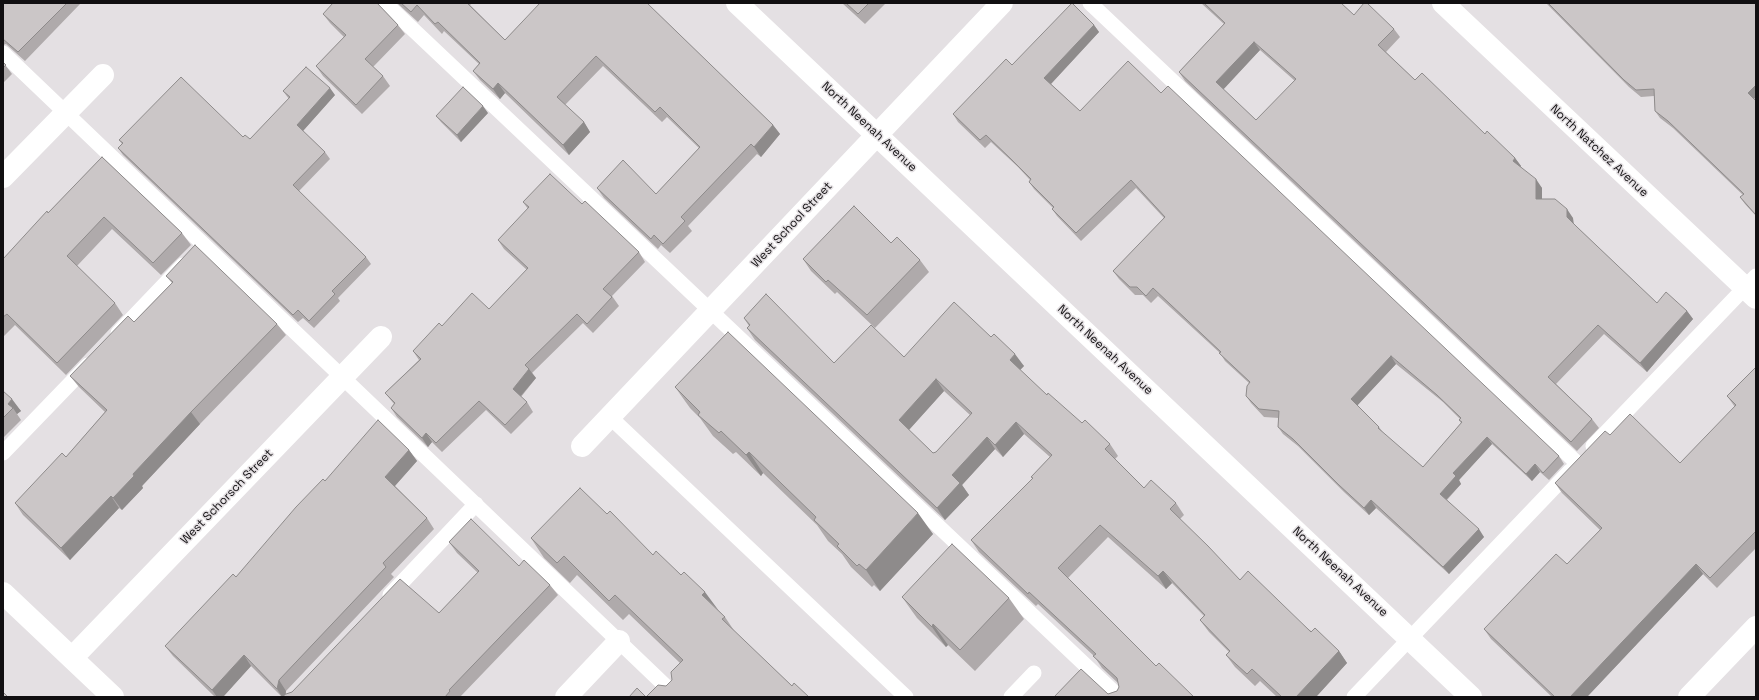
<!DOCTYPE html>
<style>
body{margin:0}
#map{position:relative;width:1759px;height:700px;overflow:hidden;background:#e4e0e3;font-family:"Space Grotesk",sans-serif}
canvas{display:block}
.frame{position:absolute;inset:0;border:4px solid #110f11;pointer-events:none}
</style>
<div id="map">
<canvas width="1759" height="700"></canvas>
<div class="frame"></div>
</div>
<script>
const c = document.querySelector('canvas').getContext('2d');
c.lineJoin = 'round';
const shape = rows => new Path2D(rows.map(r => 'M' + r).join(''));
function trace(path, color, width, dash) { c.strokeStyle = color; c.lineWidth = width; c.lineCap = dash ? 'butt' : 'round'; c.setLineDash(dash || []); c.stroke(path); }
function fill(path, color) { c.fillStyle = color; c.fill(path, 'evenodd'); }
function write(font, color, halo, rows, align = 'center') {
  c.font = font + ' "Space Grotesk",sans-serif'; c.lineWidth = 3; c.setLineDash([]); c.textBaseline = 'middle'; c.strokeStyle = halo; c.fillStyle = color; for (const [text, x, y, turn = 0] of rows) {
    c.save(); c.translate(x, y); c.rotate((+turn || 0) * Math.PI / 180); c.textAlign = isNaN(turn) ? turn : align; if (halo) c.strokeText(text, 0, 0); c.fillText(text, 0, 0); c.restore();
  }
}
trace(shape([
 [385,3,1119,697],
 [1090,3,1577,463],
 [3,53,677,697],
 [118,333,183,265],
 [610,417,906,697],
 [1593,446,1756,276],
 [3,453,88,365],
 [390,595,476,504],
 [1011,697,1034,673],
 [1354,697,1570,471]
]), '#fff', 15);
trace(shape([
 [737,3,1471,697],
 [1443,3,1756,298],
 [3,177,103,75],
 [582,446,1002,3],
 [3,593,113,697],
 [72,658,381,337],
 [566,697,619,641]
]), '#fff', 22);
trace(shape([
 [1689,697,1756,627]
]), '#fff', 22);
fill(shape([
 [3,3,81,3,25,61,6,44,3,45],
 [377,3,398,25,405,34,373,67,383,76,390,86,362,114,323,76,316,66,344,37,330,23,323,14],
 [397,3,472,3,470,5,505,40,539,5,536,3,647,3,773,125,780,134,761,157,757,154,688,226,692,231,670,253,661,245,658,249,604,198,597,188,656,194,699,148,667,117,662,122,603,66,565,105,584,122,590,132,569,155,505,93,500,99,480,80,473,71,479,64,444,31,442,34,424,15,418,22],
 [842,3,886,3,865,24],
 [1201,3,1341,3,1354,15,1394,29,1400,37,1386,52,1415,80,1515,158,1521,166,1521,167,1542,188,1542,199,1573,218,1573,223,1577,227,1657,303,1687,311,1693,319,1647,372,1604,334,1556,384,1592,419,1599,428,1577,451,1185,81,1179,72,1224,24],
 [1260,50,1295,81,1256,120,1223,89],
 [1546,3,1756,3,1754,99,1756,101,1756,216,1745,204,1740,197,1743,195,1673,128,1660,118,1655,111,1654,96,1641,97,1629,87],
 [1094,25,1099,32,1051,84,1080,111,1161,93,1559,456,1564,464,1549,480,1540,472,1532,481,1492,444,1459,480,1461,484,1447,500,1484,537,1449,574,1376,508,1369,515,1344,492,1298,446,1283,434,1278,427,1279,418,1264,417,1251,403,1246,396,1249,383,1225,361,1220,353,1158,296,1151,303,1143,295,1135,295,1119,279,1113,271,1164,218,1136,188,1081,241,1057,216,1052,209,1053,208,1034,189,1029,182,1030,180,1018,167,991,142,985,148,958,122,953,114,1012,65],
 [1396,364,1443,402,1460,419,1459,420,1461,423,1423,467,1384,434,1379,427,1357,405],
 [3,62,12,74,3,83],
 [283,91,335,95,303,131,325,152,330,159,299,191,366,257,371,264,338,298,340,301,314,328,303,318,298,322,123,155,118,148,122,144,119,140,243,137,250,139,289,99],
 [488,113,461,142,441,122,436,116],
 [102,157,182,233,191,245,161,275,112,229,77,266,115,303,123,315,66,375,15,325,3,337,3,259,48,213],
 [523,202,582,204,639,252,645,262,612,296,619,306,593,333,583,323,532,373,536,378,521,397,527,402,533,412,511,434,486,410,442,452,432,442,428,447,397,417,391,408,394,404,385,393,419,360,413,351,489,309,527,270,504,249,498,240,528,209],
 [891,243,920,260,929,272,875,328,837,292,835,294,811,271,803,259],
 [166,276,277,324,286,335,200,424,142,486,143,488,122,510,119,508,70,560,23,515,15,503,66,457,105,412,79,387,70,376,134,322,172,283],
 [744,318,834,363,904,357,991,337,1024,366,1020,370,1047,395,1082,423,1110,444,1118,456,1115,459,1144,488,1176,503,1184,515,1180,519,1240,580,1339,651,1347,663,1316,697,1277,697,1260,681,1255,686,1235,667,1226,655,1229,652,1209,632,1200,620,1204,616,1172,583,1166,589,1108,537,1068,578,1156,666,1194,697,1108,694,1117,691,1119,687,1119,684,1102,668,1094,656,1038,604,1036,606,979,552,971,540,1033,479,1031,477,1050,457,1024,434,1003,457,995,449,962,485,969,495,945,520,755,340,747,328,749,326],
 [944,391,970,415,936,452,933,453,909,430],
 [1756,368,1756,548,1717,588,1703,574,1587,697,1552,697,1491,639,1484,629,1567,564,1600,530,1562,493,1555,483,1610,435,1680,463,1735,407,1727,396],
 [675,387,933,534,880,591,874,585,872,587,851,567,842,554,828,541,817,525,763,473,761,476,736,452,733,454,713,436,700,418,690,408],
 [3,391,21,411,17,414,21,420,3,438],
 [409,450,417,461,395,486,427,518,434,529,391,574,394,577,286,691,286,694,292,692,439,613,478,573,457,553,449,542,519,566,550,585,558,595,460,697,282,697,251,666,223,697,215,697,173,656,165,646,236,577,325,481],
 [607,514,653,555,718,610,725,617,735,632,792,686,809,697,646,697,666,686,672,680,680,663,629,614,623,620,577,575,570,583,544,558,531,538],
 [902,597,1009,598,1024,619,975,671,948,645,946,647,917,618]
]), '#afaaab');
fill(shape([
 [1094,25,1099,32,1049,86,1044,78],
 [1254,42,1260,50,1222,91,1216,82],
 [498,83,505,93,500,99,493,89],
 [1756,85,1756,97,1753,100,1748,93],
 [330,88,335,95,302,132,297,125],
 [483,106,488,113,461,142,457,135],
 [584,122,590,132,569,155,563,145],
 [773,125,780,134,761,157,754,147],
 [1515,158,1521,166,1519,169,1513,161],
 [1536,179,1542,188,1542,208,1536,199],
 [1567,209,1573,218,1574,225,1567,217],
 [1687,311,1693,319,1647,372,1640,363],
 [1015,354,1024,366,1018,372,1010,360],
 [1391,356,1396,364,1356,407,1351,399],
 [529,369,536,378,519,398,513,389],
 [936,379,944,391,907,432,899,420],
 [12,399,21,411,17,414,13,408,8,404],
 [191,412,200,424,142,486,143,488,122,510,113,498,133,474],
 [1016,422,1024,434,1003,457,995,445],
 [426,433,432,442,428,447,422,438],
 [987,437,995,449,962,485,969,495,945,520,937,508,952,475],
 [1487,437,1492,444,1459,480,1461,484,1445,501,1440,494,1453,473],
 [409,450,417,461,393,488,385,477],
 [749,452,763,473,761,476,746,455],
 [1535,464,1540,472,1532,481,1526,474],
 [111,496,119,508,70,560,61,548],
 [1371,500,1376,508,1369,515,1364,508],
 [918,513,933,534,880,591,866,570],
 [1479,529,1484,537,1449,574,1443,567],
 [1696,564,1703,574,1587,697,1570,697],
 [1163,571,1172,583,1166,589,1158,576],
 [705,592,719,611,702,595],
 [933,624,948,645,946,647,932,627],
 [1339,651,1347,663,1316,697,1296,697],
 [244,655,251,666,223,697,217,697,212,690],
 [279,680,286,691,285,697,283,695,285,697,282,697,277,689]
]), '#8e8b8b');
const building = shape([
 [3,3,67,3,18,52,3,39,3,3],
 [333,3,377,3,398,25,365,59,383,76,356,105,316,66,346,35,323,14,333,3],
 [401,3,467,3,505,40,540,3,647,3,773,125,754,147,751,144,681,217,685,221,663,244,654,235,651,239,597,188,623,160,656,194,700,147,660,107,655,112,596,56,557,97,584,122,563,145,498,83,493,89,473,71,480,63,438,22,435,24,417,5,411,12,401,3],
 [846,3,869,3,858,14,846,3],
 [1072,3,1094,25,1044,78,1080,111,1128,61,1161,93,1168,86,1559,456,1543,473,1535,464,1526,474,1487,437,1453,473,1456,476,1440,494,1479,529,1443,567,1371,500,1364,508,1339,485,1293,439,1278,427,1279,411,1259,409,1246,396,1247,386,1250,382,1219,353,1221,352,1153,288,1146,296,1137,287,1130,287,1113,271,1165,217,1131,180,1076,233,1052,209,1054,207,1029,182,1031,179,1012,160,986,135,980,140,953,114,1006,59,1012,65,1072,3],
 [1391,356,1437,395,1461,418,1459,420,1462,422,1423,467,1378,428,1379,427,1351,399,1391,356],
 [1204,3,1341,3,1354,15,1364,3,1367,3,1394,29,1378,45,1415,80,1422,73,1485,134,1487,131,1515,158,1513,161,1536,179,1536,199,1555,199,1567,209,1567,217,1577,227,1657,303,1666,292,1687,311,1640,363,1598,325,1548,377,1592,419,1571,442,1179,72,1225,23,1204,3],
 [1254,42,1296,79,1256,120,1216,82,1254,42],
 [1548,3,1756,3,1756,85,1748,93,1756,101,1756,215,1740,197,1744,194,1668,121,1655,111,1654,89,1636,90,1624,80,1548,3],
 [3,62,6,65,3,68,3,62],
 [306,67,330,88,297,125,325,152,293,185,366,257,332,291,335,294,309,321,298,310,293,315,118,148,123,143,119,140,181,77,243,137,245,135,250,139,290,97,283,91,306,67],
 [463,87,483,106,457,135,436,116,463,87],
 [102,157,182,233,153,263,104,217,67,256,115,303,57,363,7,314,3,317,3,259,47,211,48,213,102,157],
 [550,174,582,204,585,201,639,252,603,289,612,297,587,324,577,314,525,365,529,369,513,389,527,402,505,425,479,401,436,443,426,433,422,438,391,408,395,403,385,393,421,359,413,351,439,323,442,326,472,293,489,309,528,268,498,240,529,207,523,202,550,174],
 [854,206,891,243,897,237,920,260,867,315,828,280,826,282,803,259,854,206],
 [195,245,277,324,191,412,133,474,134,476,113,498,111,496,61,548,15,503,62,453,66,457,107,410,70,376,128,316,134,322,173,282,166,276,195,245],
 [766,294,834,363,871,325,904,357,954,302,991,337,994,334,1015,354,1010,360,1047,395,1048,393,1082,423,1085,420,1110,444,1105,449,1144,488,1151,480,1176,503,1170,509,1208,546,1240,580,1248,571,1311,632,1315,628,1339,651,1296,697,1282,697,1252,669,1247,674,1226,655,1230,651,1200,620,1205,615,1163,571,1158,576,1100,525,1058,568,1156,666,1159,663,1194,697,1054,697,1081,669,1108,694,1117,691,1119,687,1117,678,1093,656,1096,654,1029,592,1028,594,971,540,1033,478,1031,477,1052,455,1016,422,995,445,987,437,952,475,960,483,937,508,747,328,750,325,744,318,766,294],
 [936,379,972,413,936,452,933,453,899,420,936,379],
 [728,332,918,513,866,570,859,564,857,566,837,546,839,544,814,520,816,517,749,452,746,455,721,431,719,433,698,415,700,412,675,387,728,332],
 [1756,367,1756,531,1710,578,1696,564,1570,697,1555,697,1484,629,1556,554,1567,564,1602,528,1555,483,1605,431,1610,435,1630,414,1680,463,1736,405,1727,396,1756,367],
 [3,391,12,399,8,404,13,408,3,418,3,391],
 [378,420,409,450,385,477,427,518,383,563,386,567,279,680,277,689,244,655,212,690,165,646,233,574,236,577,296,507,323,479,325,481,378,420],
 [580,488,607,514,610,511,653,555,656,551,681,575,684,572,705,592,702,595,725,617,722,619,792,686,794,683,809,697,629,697,637,688,646,697,658,685,666,686,672,680,671,672,683,660,615,595,609,601,564,556,557,563,531,538,580,488],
 [471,519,519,566,524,560,550,585,449,690,450,691,445,697,286,697,283,695,292,692,400,579,439,613,479,571,449,542,471,519],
 [952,544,1009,598,960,650,933,624,932,627,902,597,952,544],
 [3,692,8,697,3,697,3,692]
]);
fill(building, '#cbc6c7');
trace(building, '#8e8b8b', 1);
write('12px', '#110f11', '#e4e0e3', [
 ["North Neenah Avenue",869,127,43],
 ["North Natchez Avenue",1599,151,43],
 ["West School Street",792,225,-47],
 ["North Neenah Avenue",1105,350,43],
 ["West Schorsch Street",227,497,-46],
 ["North Neenah Avenue",1340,572,43]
]);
</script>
